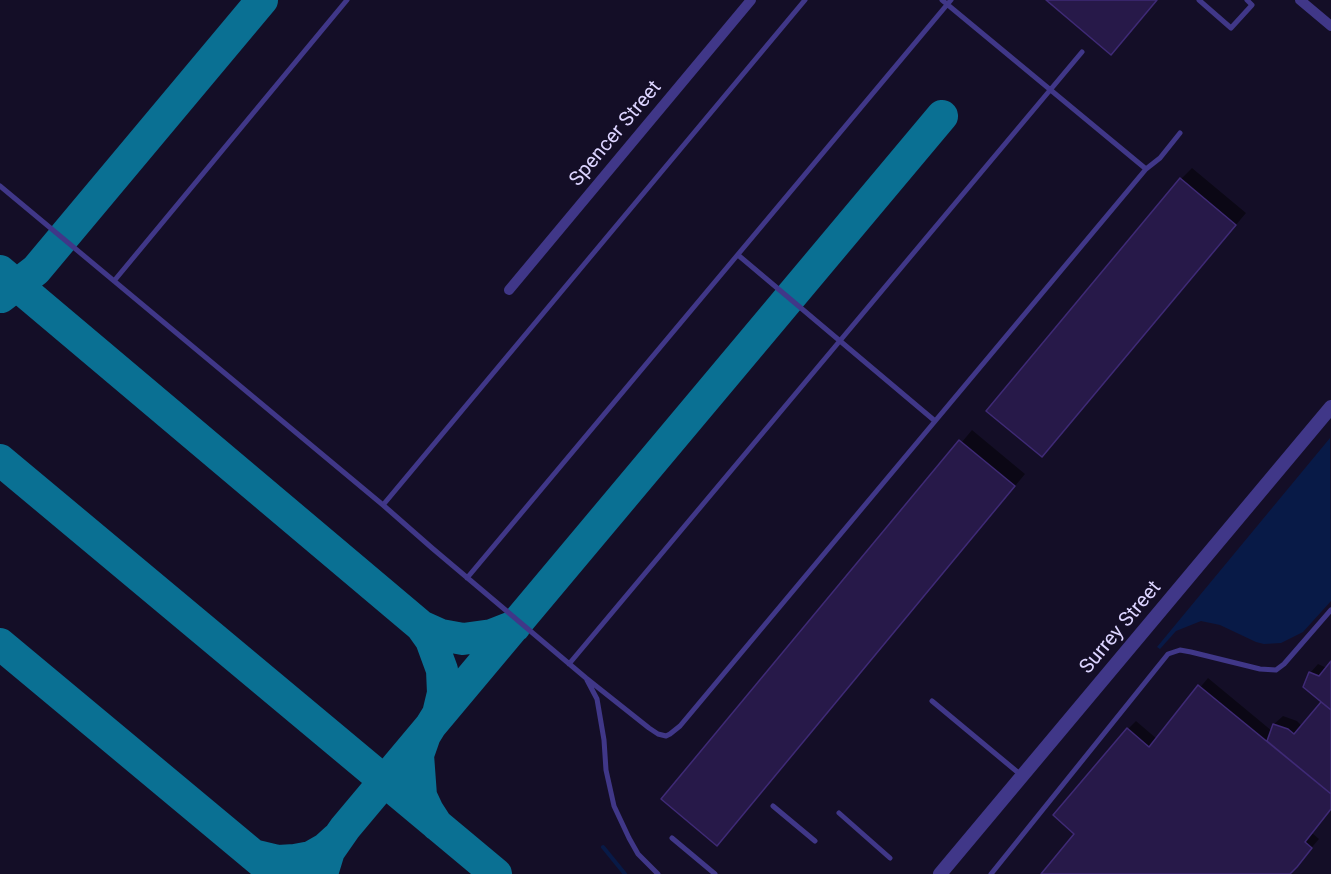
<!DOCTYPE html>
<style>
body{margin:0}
canvas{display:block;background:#140e27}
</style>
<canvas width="1331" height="874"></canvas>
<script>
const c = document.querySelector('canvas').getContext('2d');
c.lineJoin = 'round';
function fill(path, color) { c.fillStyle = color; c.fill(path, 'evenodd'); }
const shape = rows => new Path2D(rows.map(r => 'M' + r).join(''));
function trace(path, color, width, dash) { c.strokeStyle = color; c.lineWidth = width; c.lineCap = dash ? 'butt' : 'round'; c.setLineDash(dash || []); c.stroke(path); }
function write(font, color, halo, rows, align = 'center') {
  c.font = font + ' Roboto,sans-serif'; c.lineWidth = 4.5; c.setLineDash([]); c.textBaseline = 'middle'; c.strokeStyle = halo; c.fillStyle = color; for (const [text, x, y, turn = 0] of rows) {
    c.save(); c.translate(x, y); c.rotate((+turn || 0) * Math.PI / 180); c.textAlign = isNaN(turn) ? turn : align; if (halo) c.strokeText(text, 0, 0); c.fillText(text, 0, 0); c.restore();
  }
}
fill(shape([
 [1330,438,1331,601,1303,632,1281,643,1264,644,1256,642,1220,625,1201,621,1176,631,1160,649,1157,647]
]), '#081a47');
fill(shape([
 [1192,168,1246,213,1042,455,1181,179],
 [972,430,1025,474,728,833,663,799],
 [1331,663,1331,809,1312,833,1319,839,1289,874,1043,874,1076,834,1128,729,1136,721,1157,739,1208,678,1272,731,1274,724,1283,716,1297,721,1302,726,1323,702,1310,673,1318,664,1327,668]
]), '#0007');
trace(shape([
 [603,847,625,874]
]), '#081a47', 4);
trace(shape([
 [0,271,421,626,431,640,442,670,443,693,438,714,425,735,418,755,421,796,428,811,437,825],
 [1,297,36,270,262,0],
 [0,460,496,874],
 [421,626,441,635,463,639,492,635,515,626],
 [0,644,276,874],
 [253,855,278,861,295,860,311,857,325,849,336,839],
 [322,874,329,851,345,828,942,116]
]), '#0a7093', 32);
const building = shape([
 [1046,0,1157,0,1111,55,1046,0],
 [1180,178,1236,225,1042,457,986,411,1180,178],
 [959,440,1015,486,717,846,661,799,959,440],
 [1331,661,1331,710,1303,687,1309,672,1319,676,1331,661],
 [1198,685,1331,794,1331,809,1305,842,1312,848,1297,867,1290,874,1041,874,1074,834,1053,815,1127,728,1149,747,1198,685],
 [1321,702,1331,710,1331,794,1267,741,1273,724,1288,729,1294,734,1321,702]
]);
fill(building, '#271949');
trace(building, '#3f2a76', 1.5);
trace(shape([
 [942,0,1146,169],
 [1199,0,1231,28,1252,5,1247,0],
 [0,186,383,505,432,548,586,678,649,728,658,734,666,736,670,734,680,726,1146,169,1160,158,1180,133],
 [738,255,935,421],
 [114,281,347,0],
 [383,505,805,0],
 [467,578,951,0],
 [569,664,1082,52],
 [587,680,597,699,604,740,606,770,614,806,629,838,638,854,658,874],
 [932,701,1021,775],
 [773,806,815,841],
 [839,813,890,858],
 [672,838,715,874],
 [991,874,1168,654,1180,650,1191,652,1260,669,1276,670,1284,664,1331,610]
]), '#403788', 5);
trace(shape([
 [1300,0,1331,26],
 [509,290,751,0]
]), '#403788', 10);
trace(shape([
 [940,874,1331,407]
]), '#403788', 14);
write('20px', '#dcd4ff', '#140e27', [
 ["Spencer Street",616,134,-50],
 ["Surrey Street",1121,628,-50]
]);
</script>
